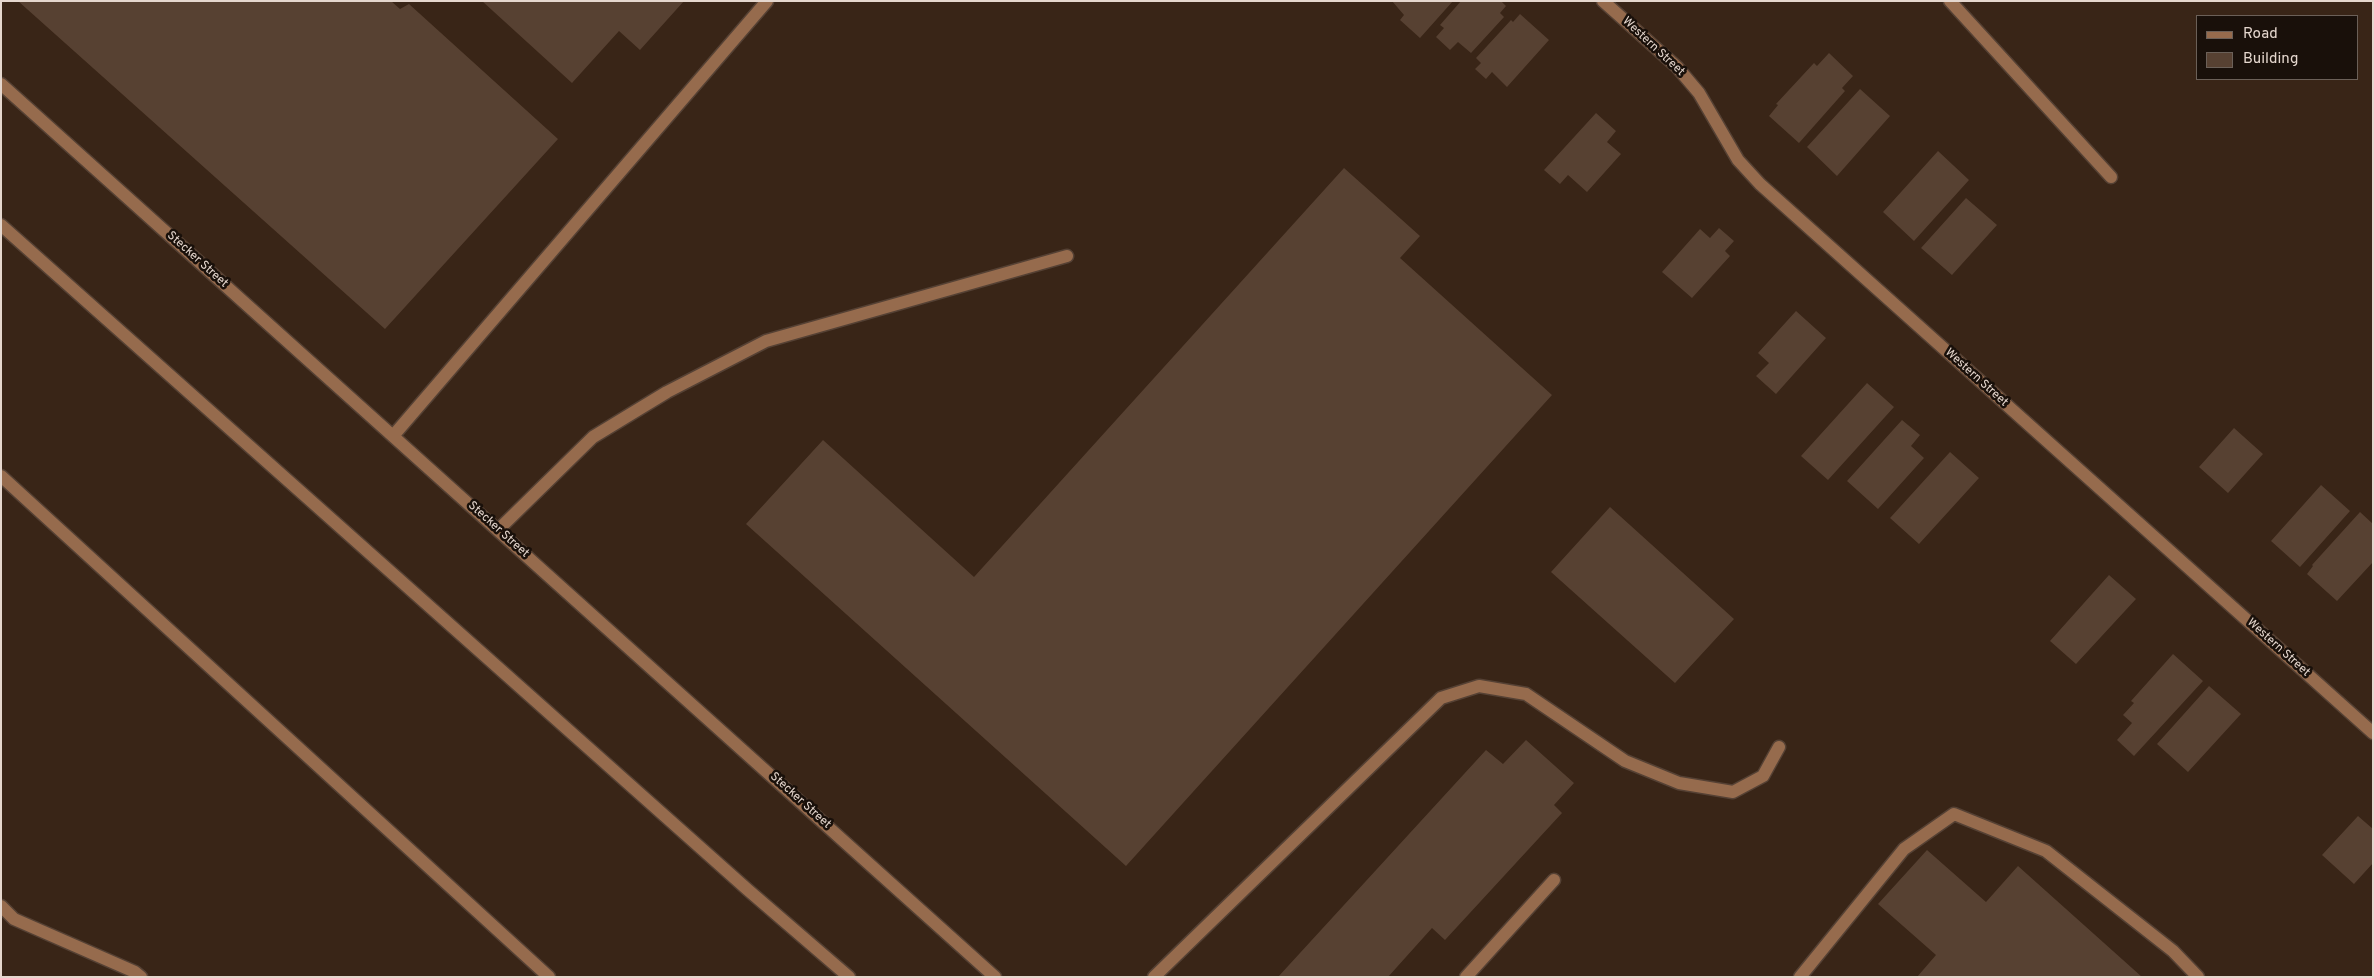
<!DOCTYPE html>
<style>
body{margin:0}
#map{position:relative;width:2374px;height:978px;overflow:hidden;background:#392517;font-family:Overpass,sans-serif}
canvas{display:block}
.frame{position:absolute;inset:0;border:2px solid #e5d7ce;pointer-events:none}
.legend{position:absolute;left:2196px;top:15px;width:162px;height:65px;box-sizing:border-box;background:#19100a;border:1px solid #6b6058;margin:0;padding:6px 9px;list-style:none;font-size:15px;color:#e5d7ce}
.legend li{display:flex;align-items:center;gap:10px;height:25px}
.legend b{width:25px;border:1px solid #6b6058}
</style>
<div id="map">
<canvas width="2374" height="978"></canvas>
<div class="frame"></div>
<ul class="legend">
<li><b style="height:6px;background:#966b4d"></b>Road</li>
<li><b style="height:14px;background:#574132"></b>Building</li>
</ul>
</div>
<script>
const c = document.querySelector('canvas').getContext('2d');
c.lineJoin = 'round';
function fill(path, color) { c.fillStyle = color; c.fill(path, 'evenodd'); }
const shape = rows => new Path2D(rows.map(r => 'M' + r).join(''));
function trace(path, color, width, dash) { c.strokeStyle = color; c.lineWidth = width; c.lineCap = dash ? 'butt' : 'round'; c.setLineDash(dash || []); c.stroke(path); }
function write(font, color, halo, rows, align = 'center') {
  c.font = font + ' Overpass,sans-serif'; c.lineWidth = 5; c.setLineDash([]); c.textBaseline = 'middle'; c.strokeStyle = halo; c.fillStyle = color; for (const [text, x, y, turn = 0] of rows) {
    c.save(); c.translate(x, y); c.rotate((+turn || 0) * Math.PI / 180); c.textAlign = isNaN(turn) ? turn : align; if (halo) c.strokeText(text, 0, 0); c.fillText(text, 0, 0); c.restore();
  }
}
fill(shape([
 [18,1,391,1,400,9,409,4,558,139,385,329],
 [482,1,684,1,640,50,619,31,572,83],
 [1392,1,1453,1,1420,38,1400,20,1404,15],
 [1461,1,1501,1,1506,6,1500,13,1504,17,1471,53,1458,42,1450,50,1436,37,1444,28,1440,25],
 [1520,14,1549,40,1507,87,1492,72,1486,79,1475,69,1481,63,1476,58,1511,20,1513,22],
 [1829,53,1853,76,1842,88,1845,91,1799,143,1769,116,1778,105,1776,104,1814,63,1817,66],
 [1860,89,1890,116,1837,176,1807,147],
 [1596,113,1616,131,1607,142,1621,154,1587,192,1568,175,1560,184,1544,170],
 [1938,151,1969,180,1914,241,1883,212],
 [1344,168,1420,236,1400,258,1552,395,1126,866,746,524,823,440,974,577],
 [1966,198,1997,225,1952,275,1921,248],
 [1719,228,1734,241,1725,251,1730,256,1692,298,1662,272,1700,229,1710,238],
 [1796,311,1826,338,1776,394,1756,376,1769,363,1758,353],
 [1867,383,1894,407,1828,480,1801,456],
 [1902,420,1920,435,1911,446,1924,458,1878,509,1847,481],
 [2234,428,2263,454,2228,493,2199,467],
 [1950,452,1979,478,1919,544,1890,518],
 [2321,485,2350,511,2300,567,2271,541],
 [1610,507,1734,619,1675,683,1551,572],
 [2360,512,2373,524,2373,562,2337,601,2307,574,2313,566,2312,565],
 [2109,575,2136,599,2076,664,2050,641],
 [2173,654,2203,681,2134,756,2117,740,2132,723,2123,715,2134,703,2131,701],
 [2209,686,2241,714,2188,772,2157,744],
 [1526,740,1574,783,1554,805,1562,813,1445,940,1432,928,1388,977,1278,977,1486,750,1503,764],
 [2358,816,2373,829,2373,863,2354,884,2322,855],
 [1927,850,1986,902,2018,866,2142,977,1917,977,1936,955,1878,904]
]), '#574132');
const minor = shape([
 [1603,1,1677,67,1699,93,1738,160,1760,184,2373,733],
 [1950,1,2111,177],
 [1,84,995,977],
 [1,225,748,890,849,977],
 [393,436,767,1],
 [1,476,549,977],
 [498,530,593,437,667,392,766,341,1067,256],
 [1,906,14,919,135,972,141,977],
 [1154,977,1441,698,1479,686,1526,694,1625,761,1679,783,1733,792,1763,776,1779,747],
 [1466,977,1554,880],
 [1800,977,1904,849,1954,814,2046,851,2173,951,2198,977]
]);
trace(minor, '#554134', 15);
trace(minor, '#966b4d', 12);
write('12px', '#e5d7ce', '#19100a', [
 ["Western Street",1653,47,43],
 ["Stecker Street",197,260,42],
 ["Western Street",1976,378,42],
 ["Stecker Street",498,530,42],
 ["Western Street",2278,648,42],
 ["Stecker Street",800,801,42]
]);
</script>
